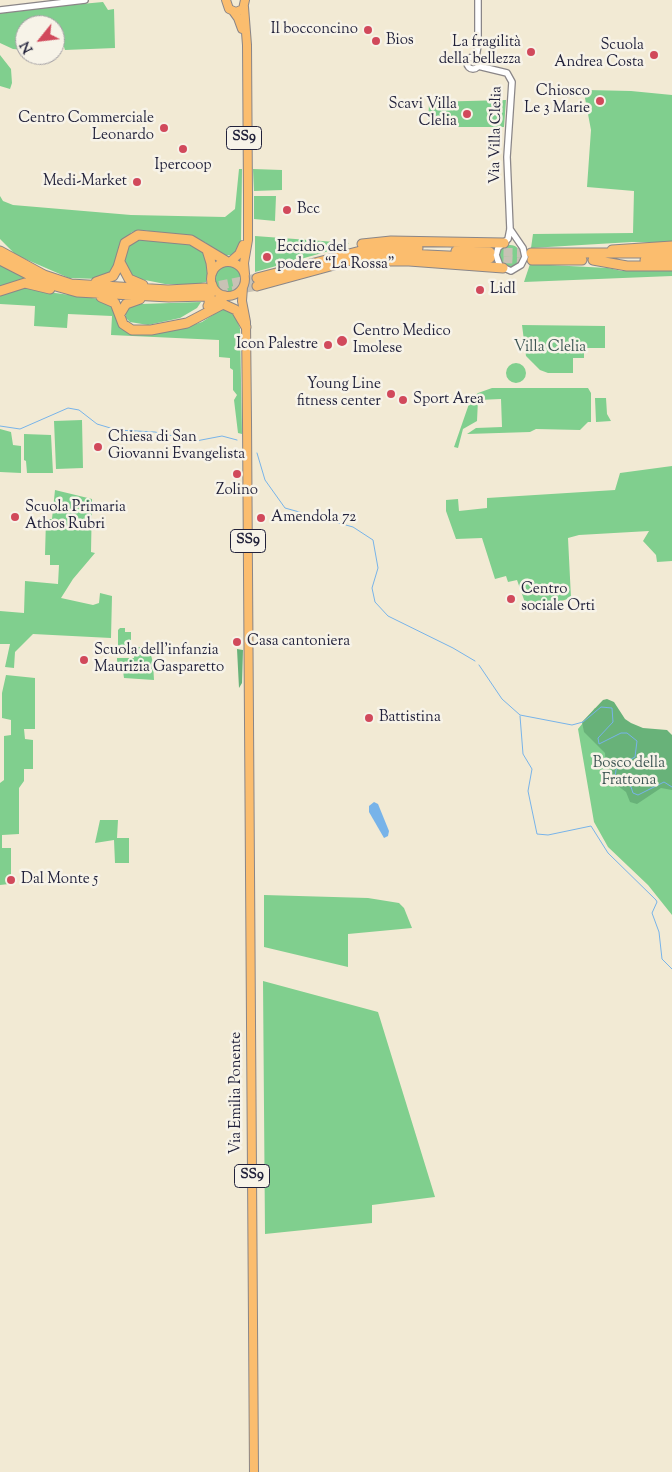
<!DOCTYPE html>
<meta charset="utf-8">
<style>
body{margin:0}
#map{position:relative;width:672px;height:1472px;overflow:hidden;background:#f2ead4;font-family:"Sorts Mill Goudy",serif}
canvas{display:block}
.north{position:absolute;left:15px;top:15px;width:50px;height:50px;box-sizing:border-box;background:#f7f3e8;border:1px solid #a29fa3;border-radius:50%;rotate:241deg;font-size:14px;font-weight:700;line-height:20px;text-align:center;color:#22223b}
.north::after{content:'';display:block;margin:auto;width:18px;height:22px;background:#d1495b;clip-path:polygon(50% 0,100% 100%,50% 72%,0 100%)}
</style>
<div id="map">
<canvas width="672" height="1472"></canvas>
<div class="north">N</div>
</div>
<script>
const c = document.querySelector('canvas').getContext('2d');
c.lineJoin = 'round';
function fill(path, color) { c.fillStyle = color; c.fill(path, 'evenodd'); }
const shape = rows => new Path2D(rows.map(r => 'M' + r).join(''));
function trace(path, color, width, dash) { c.strokeStyle = color; c.lineWidth = width; c.lineCap = dash ? 'butt' : 'round'; c.setLineDash(dash || []); c.stroke(path); }
function write(font, color, halo, rows, align = 'center') {
  c.font = font + ' "Sorts Mill Goudy",serif'; c.lineWidth = 5; c.setLineDash([]); c.textBaseline = 'middle'; c.strokeStyle = halo; c.fillStyle = color; for (const [text, x, y, turn = 0] of rows) {
    c.save(); c.translate(x, y); c.rotate((+turn || 0) * Math.PI / 180); c.textAlign = isNaN(turn) ? turn : align; if (halo) c.strokeText(text, 0, 0); c.fillText(text, 0, 0); c.restore();
  }
}
fill(shape([
 [103,2,108,10,114,9,115,48,65,50,64,47,55,47,55,25,25,25,25,50,13,49,0,43,0,13,5,11],
 [0,55,11,69,12,83,10,89,0,86],
 [587,90,631,91,672,95,672,243,632,242,531,248,533,234,633,233,634,191,587,187,591,130,585,98],
 [506,100,504,127,428,127,429,102],
 [239,169,242,169,241,243,237,251,231,255,221,256,206,243,192,236,140,230,132,232,120,243,112,271,100,279,69,278,16,255,0,239,0,196,3,201,13,205,131,215,225,217,235,209],
 [253,169,282,170,282,190,254,191],
 [254,196,276,196,275,221,254,219],
 [255,236,349,243,343,247,255,272],
 [135,239,193,244,202,250,209,262,206,282,192,285,165,284,130,277,124,262,125,247],
 '499 256a11 11 0 1 1 22 0a11 11 0 1 1-22 0Z',
 [530,264,608,268,622,271,672,270,672,276,524,282],
 '214 278a14 14 0 1 1 28 0a14 14 0 1 1-28 0Z',
 [0,265,31,281,21,280,0,288],
 [24,286,48,292,99,299,112,304,118,323,131,334,177,330,202,322,222,309,233,312,240,328,242,434,238,433,234,400,237,395,233,390,233,370,230,368,230,358,219,357,219,340,111,335,112,316,68,314,67,328,34,326,35,306,0,304,0,294],
 [201,302,197,308,180,318,148,325,130,322,126,318,126,311,130,306,141,304],
 [522,325,605,326,605,348,584,348,584,358,573,358,573,373,548,373,540,370,526,356],
 '506 373a10 10 0 1 1 20 0a10 10 0 1 1-20 0Z',
 [492,388,588,388,591,393,591,422,588,422,580,430,536,429,530,432,467,434,476,428,502,427,501,399,478,400,477,421,463,429,458,448,454,447,470,401,478,393],
 [595,398,606,398,607,414,611,421,596,422],
 [82,420,83,468,56,469,54,421],
 [0,429,11,432,13,445,21,446,21,473,0,472],
 [24,434,51,435,53,473,27,473,26,461,24,460],
 [672,466,672,561,657,562,656,555,643,541,649,531,579,535,568,538,571,598,528,611,517,580,508,582,506,576,495,579,482,538,456,539,446,511,446,500,458,499,459,511,487,508,487,498,615,490,620,473],
 [55,490,92,499,91,552,95,553,73,579,61,598,93,605,99,603,100,593,112,596,111,638,33,634,15,652,14,668,5,667,10,644,0,644,0,611,24,613,25,581,58,584,59,565,50,565,50,555,45,555,46,519,52,519],
 [120,628,125,628,125,632,131,632,131,646,118,646,118,630],
 [135,647,149,647,153,663,154,680,124,678,123,671,117,671,117,658,134,658],
 [6,675,35,678,35,729,24,729,25,739,33,740,33,769,24,769,24,781,19,788,19,834,2,835,2,848,11,848,11,878,9,878,9,884,0,885,0,783,4,780,4,736,11,735,11,720,2,718,2,693],
 [595,708,621,718,672,762,672,915,648,885,608,847,594,822,578,729],
 [100,820,118,820,117,838,129,838,129,863,115,863,114,840,95,843],
 [264,895,368,898,399,903,404,908,412,928,348,934,348,967,264,947],
 [263,981,378,1012,435,1197,372,1205,372,1223,265,1234]
]), '#80cf8e');
fill(shape([
 [237,649,243,650,242,683,239,688],
 [607,699,614,702,625,719,631,723,643,728,667,730,672,735,672,790,661,788,637,804,630,802,626,792,610,780,606,768,605,753,584,732,582,722,603,700]
]), '#68b279');
fill(shape([
 [374,802,378,804,389,831,388,836,384,838,369,812,369,806]
]), '#77b3e9');
trace(shape([
 [0,426,20,429,68,408,79,410,97,424,117,430,155,432,196,441,222,436,237,440],
 [257,453,265,480,285,508,353,527,373,540,378,568,372,588,375,602,388,616,453,648,475,661],
 [479,665,502,699,520,715,572,725,583,722,601,707,612,708,613,722,598,738,599,744,621,733,627,733,637,741,635,757,620,765,616,770,615,777,627,783,631,787,633,793,638,795,664,782,672,787],
 [520,716,523,754,532,769,528,791,537,834,548,835,591,826,608,853,656,900,657,902,652,913,659,932,662,959,672,969]
]), '#77b3e9', 1);
trace(shape([
 [490,252,531,253],
 [490,258,532,260],
 [206,288,257,278],
 [206,296,257,286]
]), '#c8c2b5', 9, [9, 4.5]);
const minor = shape([
 [0,10,85,0],
 '467 63a6 6 0 1 1 12 0a6 6 0 1 1-12 0Z',
 [476,57,478,46,478,0],
 [478,66,507,73,512,82,507,157,510,229,508,239,498,248,496,255,500,266,511,271,521,265,525,257,523,248,510,229]
]);
const major = shape([
 [226,0,229,9,236,12,243,9,245,0],
 [244,7,247,45,248,195,248,240,244,263,245,274],
 [233,11,238,18,242,29],
 [231,261,239,254,243,245],
 '211 279a17 17 0 1 1 34 0a17 17 0 1 1-34 0Z',
 [243,287,242,301,246,322,247,421,254,1472]
]);
const highway = shape([
 [362,244,391,241,504,243],
 [207,250,211,263,212,272],
 [612,250,672,246],
 [0,251,44,275,71,284,168,290,205,288],
 [456,251,490,252],
 [531,253,672,253],
 [0,260,45,283,77,292,169,297,206,296],
 [532,260,582,260],
 [593,260,627,266,672,266],
 [645,260,672,259],
 [374,261,409,261,503,268],
 [120,262,129,279,143,285],
 [257,278,372,248,418,248],
 [96,282,113,276,118,267,125,243,138,235,191,240,226,261],
 [257,286,367,256,406,254,490,258],
 [0,291,25,283,50,289],
 [101,297,115,303,123,324,132,330,151,330,187,323,223,304,236,310,246,327],
 [209,303,212,285],
 [208,306,225,296],
 [120,314,126,304,140,299]
]);
trace(minor, '#8a8688', 8);
trace(major, '#8a8688', 10);
trace(highway, '#8a8688', 11);
trace(minor, '#fff', 5.5);
trace(major, '#fbbd6e', 8);
trace(highway, '#fbbd6e', 9);
for (const [x, y, r, color] of [
 [368,30,5,"#d1495b"],
 [376,41,5,"#d1495b"],
 [531,52,5,"#d1495b"],
 [654,55,5,"#d1495b"],
 [600,101,5,"#d1495b"],
 [467,114,5,"#d1495b"],
 [164,128,5,"#d1495b"],
 [183,149,5,"#d1495b"],
 [137,182,5,"#d1495b"],
 [287,210,5,"#d1495b"],
 [267,257,5,"#d1495b"],
 [480,290,5,"#d1495b"],
 [342,341,6,"#d1495b"],
 [328,345,5,"#d1495b"],
 [391,394,5,"#d1495b"],
 [403,400,5,"#d1495b"],
 [98,447,5,"#d1495b"],
 [237,474,5,"#d1495b"],
 [15,517,5,"#d1495b"],
 [261,518,5,"#d1495b"],
 [511,599,5,"#d1495b"],
 [237,642,5,"#d1495b"],
 [84,660,5,"#d1495b"],
 [369,718,5,"#d1495b"],
 [11,880,5,"#d1495b"]
]) { const dot = new Path2D(); dot.arc(x, y, r, 0, 2 * Math.PI); c.fillStyle = color; c.fill(dot); trace(dot, '#f7f3e8', 2); }
for (const [x, y, w] of [
 [244,138,35],
 [248,541,35],
 [252,1176,35]
]) { const box = new Path2D(); box.roundRect(x - w / 2, y - 11.5, w, 23, 4); c.fillStyle = '#f7f3e8'; c.fill(box); trace(box, '#22223b', 1); }
write('bold 14px', '#22223b', null, [
 ["SS9",244,138],
 ["SS9",248,541],
 ["SS9",252,1176]
]);
write('15px', '#22223b', '#f7f3e8', [
 ["Il bocconcino",358,30,"right"],
 ["Bios",386,41],
 ["La fragilità",521,43,"right"],
 ["della bellezza",521,60,"right"],
 ["Scuola",644,46,"right"],
 ["Andrea Costa",644,63,"right"],
 ["Chiosco",590,92,"right"],
 ["Le 3 Marie",590,109,"right"],
 ["Scavi Villa",457,105,"right"],
 ["Clelia",457,122,"right"],
 ["Centro Commerciale",154,119,"right"],
 ["Leonardo",154,136,"right"],
 ["Ipercoop",183,166,"center"],
 ["Medi-Market",127,182,"right"],
 ["Bcc",297,210],
 ["Eccidio del",277,248],
 ["podere “La Rossa”",277,265],
 ["Lidl",490,290],
 ["Centro Medico",353,332],
 ["Imolese",353,349],
 ["Icon Palestre",318,345,"right"],
 ["Young Line",381,385,"right"],
 ["fitness center",381,402,"right"],
 ["Sport Area",413,400],
 ["Chiesa di San",108,438],
 ["Giovanni Evangelista",108,455],
 ["Zolino",237,491,"center"],
 ["Scuola Primaria",25,508],
 ["Athos Rubri",25,525],
 ["Amendola 72",271,518],
 ["Centro",521,590],
 ["sociale Orti",521,607],
 ["Casa cantoniera",247,642],
 ["Scuola dell'infanzia",94,651],
 ["Maurizia Gasparetto",94,668],
 ["Battistina",379,718],
 ["Dal Monte 5",21,880]
], 'left');
write('15px', '#22223b', '#f7f3e8', [
 ["Via Villa Clelia",497,135,-89],
 ["Via Emilia Ponente",237,1093,-90]
]);
write('15px', '#3e5654', '#f7f3e8', [
 ["Villa Clelia",550,348],
 ["Bosco della",629,764],
 ["Frattona",629,781]
]);
</script>
